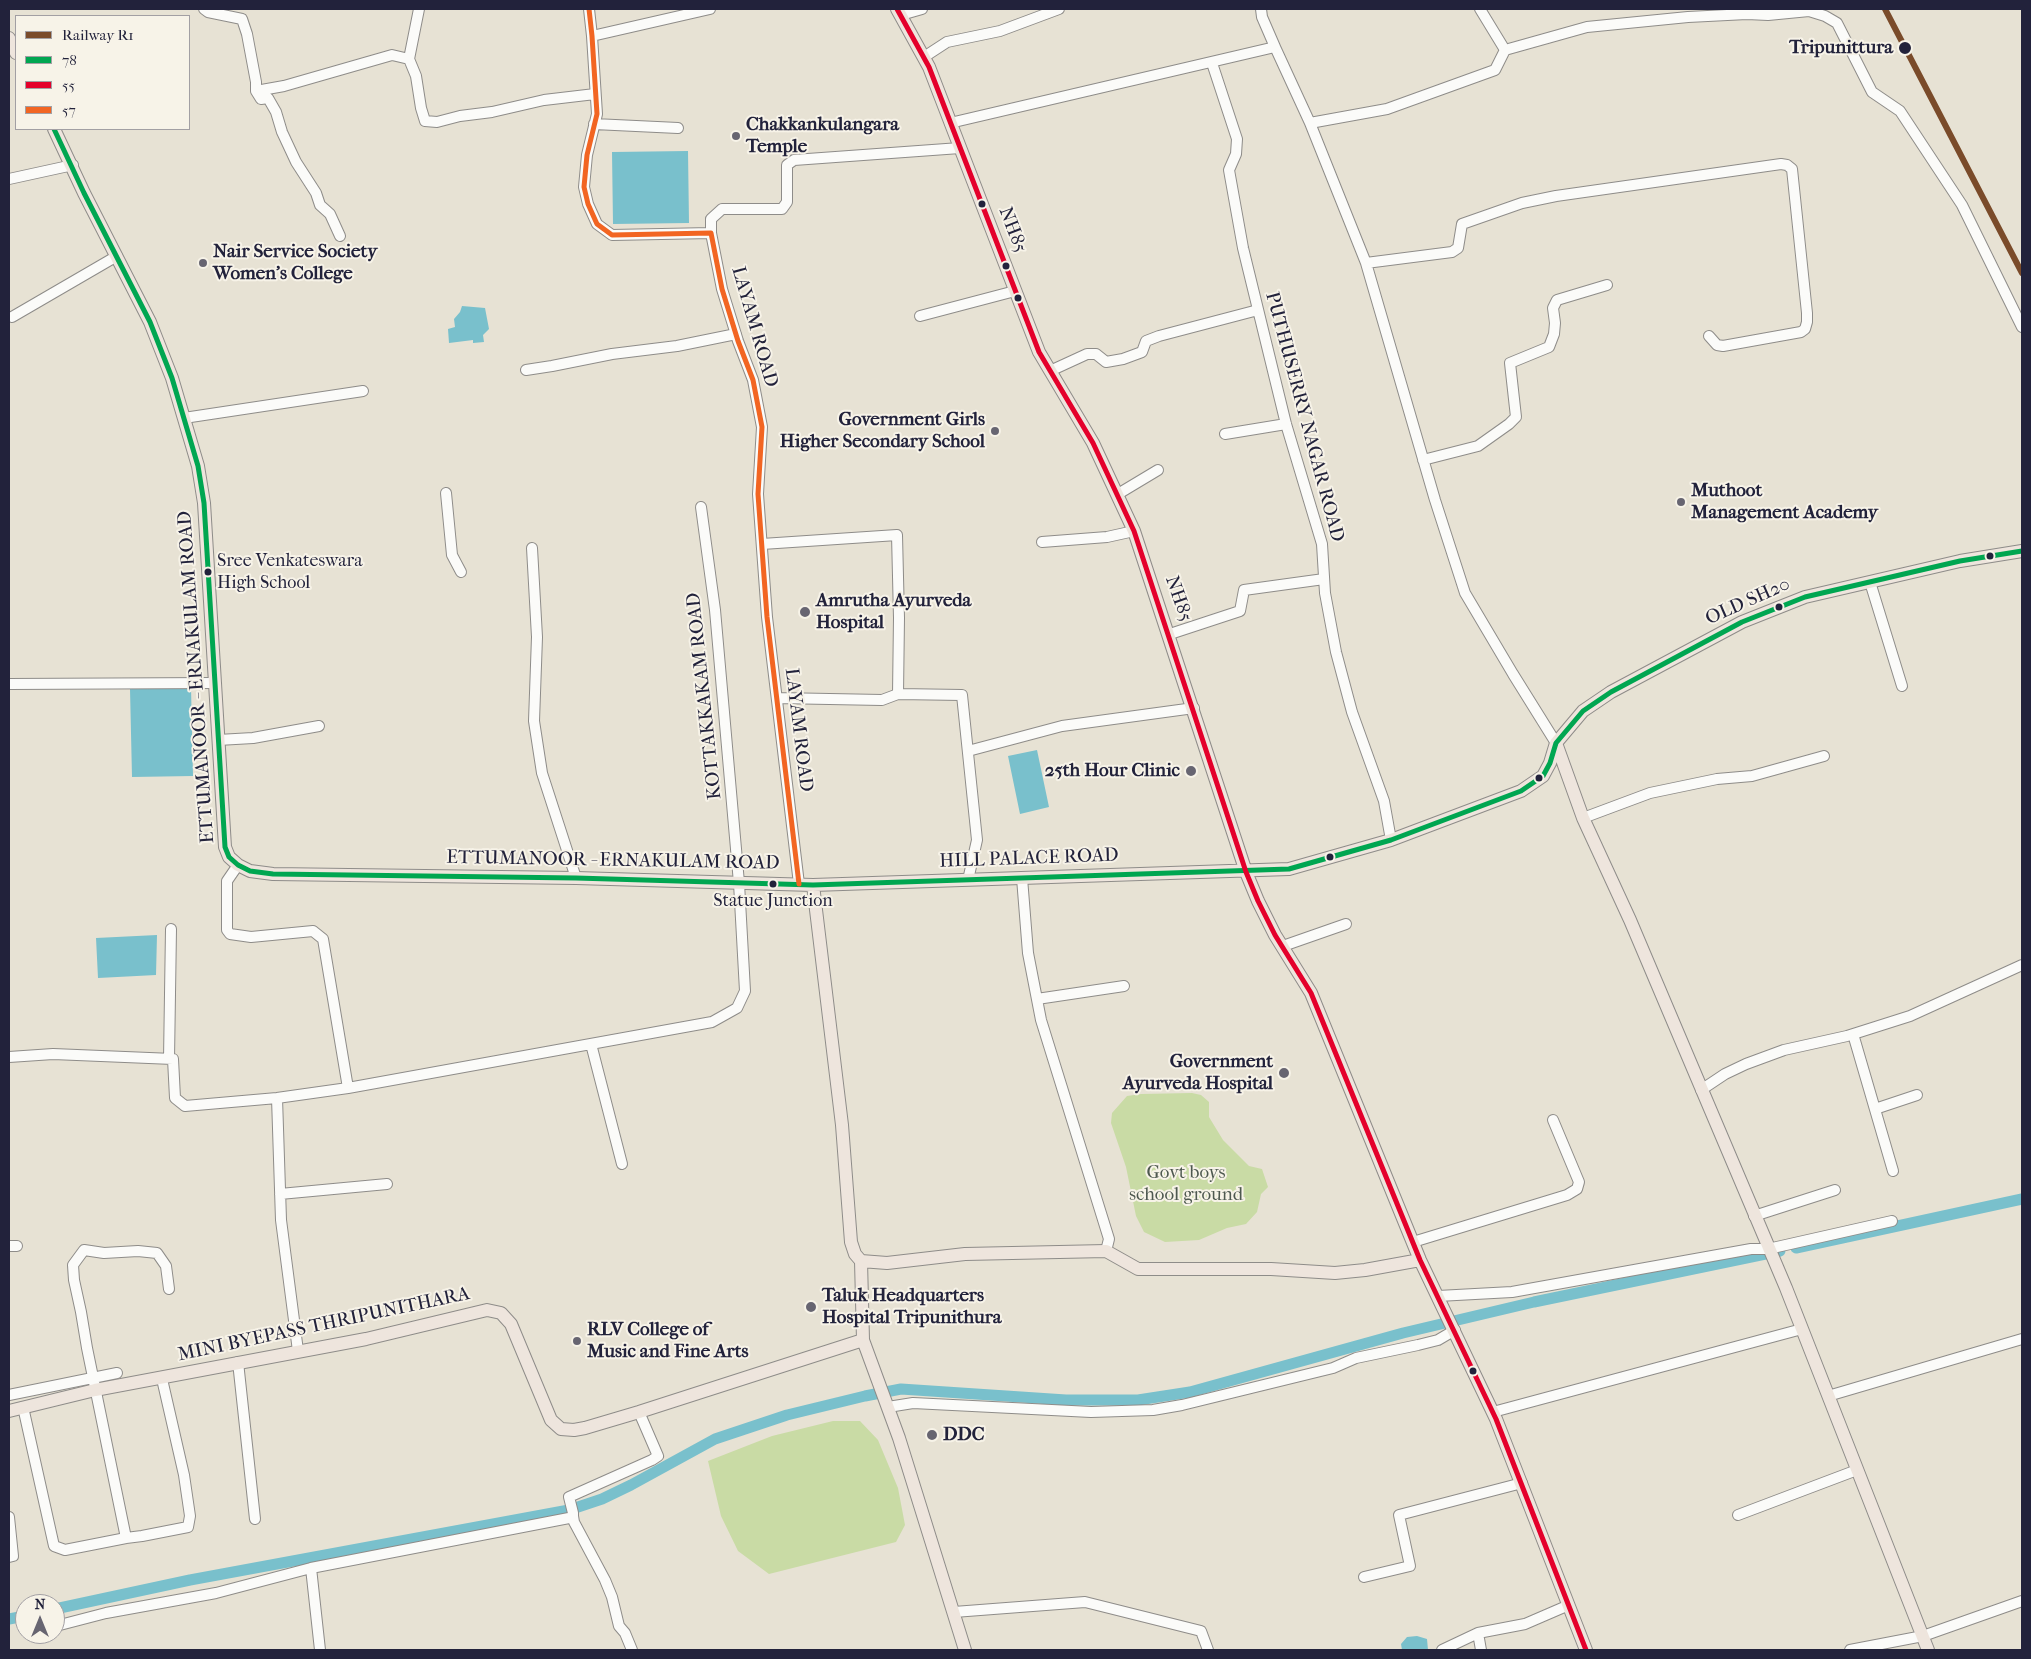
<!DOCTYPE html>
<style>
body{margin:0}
#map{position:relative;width:2031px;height:1659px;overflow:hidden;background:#e7e2d4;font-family:"IM FELL French Canon",serif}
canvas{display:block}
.frame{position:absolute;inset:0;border:10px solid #22223b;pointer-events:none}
.legend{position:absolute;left:15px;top:15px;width:175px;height:115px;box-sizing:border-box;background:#f7f3e8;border:1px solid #a29fa3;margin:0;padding:6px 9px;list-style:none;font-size:15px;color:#22223b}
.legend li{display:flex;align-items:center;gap:10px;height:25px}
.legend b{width:25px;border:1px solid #a29fa3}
.north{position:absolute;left:15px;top:1594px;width:50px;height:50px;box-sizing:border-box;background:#f7f3e8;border:1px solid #a29fa3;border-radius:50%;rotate:0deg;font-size:14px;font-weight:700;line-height:20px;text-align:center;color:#22223b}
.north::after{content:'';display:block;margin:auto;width:18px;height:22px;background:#676571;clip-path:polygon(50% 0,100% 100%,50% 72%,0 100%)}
</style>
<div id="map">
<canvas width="2031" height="1659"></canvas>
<div class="frame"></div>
<ul class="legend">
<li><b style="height:6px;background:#7a4b2a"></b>Railway R1</li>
<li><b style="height:6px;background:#00a651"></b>78</li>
<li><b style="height:6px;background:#e4002b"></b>55</li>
<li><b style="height:6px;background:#f26522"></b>57</li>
</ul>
<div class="north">N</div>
</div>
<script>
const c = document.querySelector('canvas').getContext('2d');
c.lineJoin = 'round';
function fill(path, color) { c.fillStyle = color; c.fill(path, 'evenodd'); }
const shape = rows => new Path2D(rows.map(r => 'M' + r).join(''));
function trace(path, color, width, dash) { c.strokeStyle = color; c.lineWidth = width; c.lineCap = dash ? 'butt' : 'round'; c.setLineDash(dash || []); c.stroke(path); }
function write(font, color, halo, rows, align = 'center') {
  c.font = font + ' "IM FELL French Canon",serif'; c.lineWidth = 4; c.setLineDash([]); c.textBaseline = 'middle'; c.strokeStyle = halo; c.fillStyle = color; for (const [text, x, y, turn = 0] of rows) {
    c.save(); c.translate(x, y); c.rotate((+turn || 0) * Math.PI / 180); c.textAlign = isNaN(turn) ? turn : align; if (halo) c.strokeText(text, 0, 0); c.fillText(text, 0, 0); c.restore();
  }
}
fill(shape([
 [1192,1093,1201,1095,1209,1102,1209,1117,1223,1140,1249,1166,1262,1169,1268,1187,1261,1194,1257,1212,1246,1224,1227,1228,1199,1240,1165,1242,1144,1232,1136,1216,1126,1167,1111,1123,1112,1113,1127,1096,1141,1094],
 [833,1421,860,1421,878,1440,898,1488,905,1525,896,1542,769,1574,738,1551,721,1516,708,1461,772,1436]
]), '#c9dba5');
fill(shape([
 [688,151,689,223,613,224,612,152],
 [462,306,485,308,489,329,483,335,484,342,473,343,473,340,449,343,448,329,455,327,454,319,460,312],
 [191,687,193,776,132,777,130,689],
 [1037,750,1049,807,1020,814,1008,756],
 [157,935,156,975,98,978,96,938],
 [1417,1636,1427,1639,1428,1650,1402,1650,1401,1644,1407,1637]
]), '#79c0cc');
trace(shape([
 [1796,1248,2022,1199],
 [55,1609,190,1580,569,1510,602,1499,631,1485,715,1439,787,1415,865,1396,901,1389,1066,1400,1138,1400,1190,1392,1403,1333,1534,1302,1780,1251],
 [9,1619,25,1616]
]), '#79c0cc', 11);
const minor = shape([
 [204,9,208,12,242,19,247,34,256,82,256,91,261,99,268,98,276,112,282,132,296,162,316,193,320,205,330,214,340,236],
 [589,9,592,36,597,114,587,155,584,187,588,204,597,224,612,235,711,233,722,289,738,341,753,380,762,427,758,494,767,617,799,884],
 [1261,9,1262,17,1275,47],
 [1480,9,1505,50],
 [901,15,922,9],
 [592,36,710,9],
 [924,57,947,42,1000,31,1059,9],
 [409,59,419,9],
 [1212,63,1237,139,1236,154,1229,170,1243,248,1286,424,1322,544,1325,593,1336,652,1352,712,1384,801,1391,840],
 [256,91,284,86,392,55,409,59,416,76,421,108,425,121,437,122,460,116,492,112,544,100,595,94],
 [950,123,1275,47,1310,123,1366,263,1435,500,1465,593,1513,674,1556,743],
 [1310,123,1387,109,1495,70,1505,50,1587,27,1688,17,1747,14,1768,15,1809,11,1825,16,1837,23,1872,92,1900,111,1962,205,2022,327],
 [594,124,678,128],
 [9,179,73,165],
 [711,233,711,219,722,209,782,209,787,202,787,165,794,160,960,148],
 [1366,263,1452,252,1458,248,1462,224,1522,203,1556,196,1781,164,1787,165,1792,169,1807,313,1807,322,1805,329,1801,332,1723,346,1717,345,1709,336],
 [920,316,1015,291],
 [12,317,117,256],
 [526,370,552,366,612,354,677,346,736,334],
 [1050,371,1087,354,1096,354,1106,362,1123,359,1142,352,1146,341,1159,336,1258,310],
 [184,418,363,391],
 [1225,434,1286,424],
 [1423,460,1478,446,1509,424,1516,417,1510,363,1549,347,1554,334,1555,323,1553,308,1557,300,1607,285],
 [446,493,452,555,461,572],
 [1118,494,1158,470],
 [1042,542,1107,537,1134,531],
 [762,544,897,535,899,618,898,694,962,695,977,840,968,880],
 [532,548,537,637,534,721,542,773,576,878],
 [1870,582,1902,686],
 [1170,634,1240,611,1244,590,1324,579],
 [9,684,215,683],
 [777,698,882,700,898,694],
 [218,740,253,738,319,726],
 [968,751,1062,726,1194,708],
 [1583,818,1650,793,1717,779,1752,776,1824,756],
 [238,865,227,881,227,930,230,934,251,937,313,931,323,939,348,1088],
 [1022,878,1028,953,1041,1020,1109,1239,1106,1251],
 [1283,946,1346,924],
 [1037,999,1124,986],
 [1853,1034,1893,1171],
 [591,1044,622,1164],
 [9,1057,53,1054,173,1059,175,1098,185,1106,277,1098,348,1088,712,1022,737,1008,745,991,739,883,715,610,701,507],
 [169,1059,171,929],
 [1701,1090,1725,1074,1746,1064,1784,1050,1847,1036,1910,1016,2022,965],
 [277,1098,281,1220,298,1351],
 [1875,1109,1917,1095],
 [280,1194,387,1184],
 [1754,1216,1835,1190],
 [1413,1242,1567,1195,1577,1189,1579,1182,1553,1120],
 [9,1246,17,1246],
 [1438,1296,1512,1292,1751,1249,1768,1249,1892,1221],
 [238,1362,255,1519],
 [162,1379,184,1475,190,1516,188,1527,142,1536,126,1538,87,1348,81,1312,74,1280,73,1265,84,1250,104,1253,138,1251,157,1253,166,1266,169,1289],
 [9,1395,117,1373],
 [1828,1396,2022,1339],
 [23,1407,54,1546,65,1550,126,1538],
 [888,1407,913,1403,1091,1412,1153,1410,1182,1405,1333,1368,1356,1358,1418,1345,1438,1340,1455,1330],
 [1493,1412,1802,1329],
 [1738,1515,1857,1470],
 [573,1516,574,1522,605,1580,612,1597,619,1626,625,1633,632,1650],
 [9,1517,13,1556,9,1557],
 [1364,1577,1410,1566,1399,1515,1522,1483],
 [954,1612,1085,1602,1201,1631,1208,1650],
 [56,1626,106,1613,216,1593,311,1568],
 [320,1650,311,1568,569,1518,573,1516,573,1513,569,1497,652,1460,658,1456,639,1412],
 [1442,1650,1478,1633],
 [1481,1650,1478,1633,1525,1624,1569,1605],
 [1850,1650,1923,1636,2022,1601]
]);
const major = shape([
 [897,9,929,67,1039,352,1093,443,1134,531,1246,872,1258,901,1275,935,1311,993,1420,1260,1496,1419,1586,1650],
 [9,38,16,53],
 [54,129,84,193,150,322,172,378,198,466,204,503,225,847,229,857,238,865,250,871,273,874,576,878,813,885,1289,869,1391,840,1521,791,1543,776,1550,763,1556,743,1583,711,1611,692,1742,622,1805,597,1960,561,2022,551],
 [1556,743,1583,818,1630,920,1786,1288,1928,1650],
 [813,885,842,1125,851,1242,855,1254,861,1261,887,1263,965,1254,1106,1251,1138,1269,1271,1269,1335,1273,1365,1270,1420,1260],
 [861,1261,863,1340,899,1438,965,1650],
 [9,1411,95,1390,366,1339,487,1310,501,1313,511,1324,551,1420,561,1429,574,1430,585,1428,639,1412,863,1340]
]);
trace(minor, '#8e8c89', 12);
trace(major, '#8e8c89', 14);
trace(minor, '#fbfbf9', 10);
trace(major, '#eee5dd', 12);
trace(shape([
 [1885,9,2022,273]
]), '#b3b2b4', 3);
trace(shape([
 [54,129,84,193,150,322,172,378,198,466,204,503,225,847,229,857,238,865,250,871,273,874,576,878,813,885,1289,869,1391,840,1521,791,1543,776,1550,763,1556,743,1583,711,1611,692,1742,622,1805,597,1960,561,2022,551]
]), '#00a651', 5);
trace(shape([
 [897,9,929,67,1039,352,1093,443,1134,531,1246,872,1258,901,1275,935,1311,993,1420,1260,1496,1419,1586,1650]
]), '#e4002b', 5);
trace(shape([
 [589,9,592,36,597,114,587,155,584,187,588,204,597,224,612,235,711,233,722,289,738,341,753,380,762,427,758,494,767,617,799,884]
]), '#f26522', 5);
trace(shape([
 [1885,9,2022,273]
]), '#7a4b2a', 6);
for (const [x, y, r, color] of [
 [1905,48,7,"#22223b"],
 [736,136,5,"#676571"],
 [982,204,4.5,"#22223b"],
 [203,263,5,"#676571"],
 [1006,266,4.5,"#22223b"],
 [1018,298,4.5,"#22223b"],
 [995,431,5,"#676571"],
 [1681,502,5,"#676571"],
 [1990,556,4.5,"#22223b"],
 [208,572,4.5,"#22223b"],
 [1779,607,4.5,"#22223b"],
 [805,612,6,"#676571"],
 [1191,771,6,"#676571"],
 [1539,778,4.5,"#22223b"],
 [1330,857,4.5,"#22223b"],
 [773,884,4.5,"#22223b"],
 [1284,1073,6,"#676571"],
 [811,1307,6,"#676571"],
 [577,1341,5,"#676571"],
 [1473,1371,4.5,"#22223b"],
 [932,1435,6,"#676571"]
]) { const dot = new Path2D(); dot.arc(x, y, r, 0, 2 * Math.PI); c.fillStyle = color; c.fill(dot); trace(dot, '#f7f3e8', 2); }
write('18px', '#22223b', '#f7f3e8', [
 ["Sree Venkateswara",217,562],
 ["High School",217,584],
 ["Statue Junction",773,902,"center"]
], 'left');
write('bold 19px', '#22223b', '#f7f3e8', [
 ["Tripunittura",1893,48]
], 'right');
write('bold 19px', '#22223b', '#f7f3e8', [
 ["Chakkankulangara",746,125],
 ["Temple",746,147],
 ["Nair Service Society",213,252],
 ["Women's College",213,274],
 ["Government Girls",985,420,"right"],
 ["Higher Secondary School",985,442,"right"],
 ["Muthoot",1691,491],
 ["Management Academy",1691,513],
 ["Amrutha Ayurveda",816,601],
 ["Hospital",816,623],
 ["25th Hour Clinic",1180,771,"right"],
 ["Government",1273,1062,"right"],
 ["Ayurveda Hospital",1273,1084,"right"],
 ["Taluk Headquarters",822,1296],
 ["Hospital Tripunithura",822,1318],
 ["RLV College of",587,1330],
 ["Music and Fine Arts",587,1352],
 ["DDC",943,1435]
], 'left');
write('19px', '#22223b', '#f7f3e8', [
 ["NH85",1012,230,69],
 ["LAYAM ROAD",754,327,74],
 ["PUTHUSERRY NAGAR ROAD",1304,417,75],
 ["NH85",1178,599,71],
 ["OLD SH20",1748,602,-24],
 ["ETTUMANOOR - ERNAKULAM ROAD",197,677,-94],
 ["KOTTAKKAKAM ROAD",705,696,-96],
 ["LAYAM ROAD",798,730,83],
 ["HILL PALACE ROAD",1029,859,-2],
 ["ETTUMANOOR - ERNAKULAM ROAD",613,861,1],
 ["MINI BYEPASS THRIPUNITHARA",324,1325,-12]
]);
write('19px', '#4d584f', '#f7f3e8', [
 ["Govt boys",1186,1173],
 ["school ground",1186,1195]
]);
</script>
